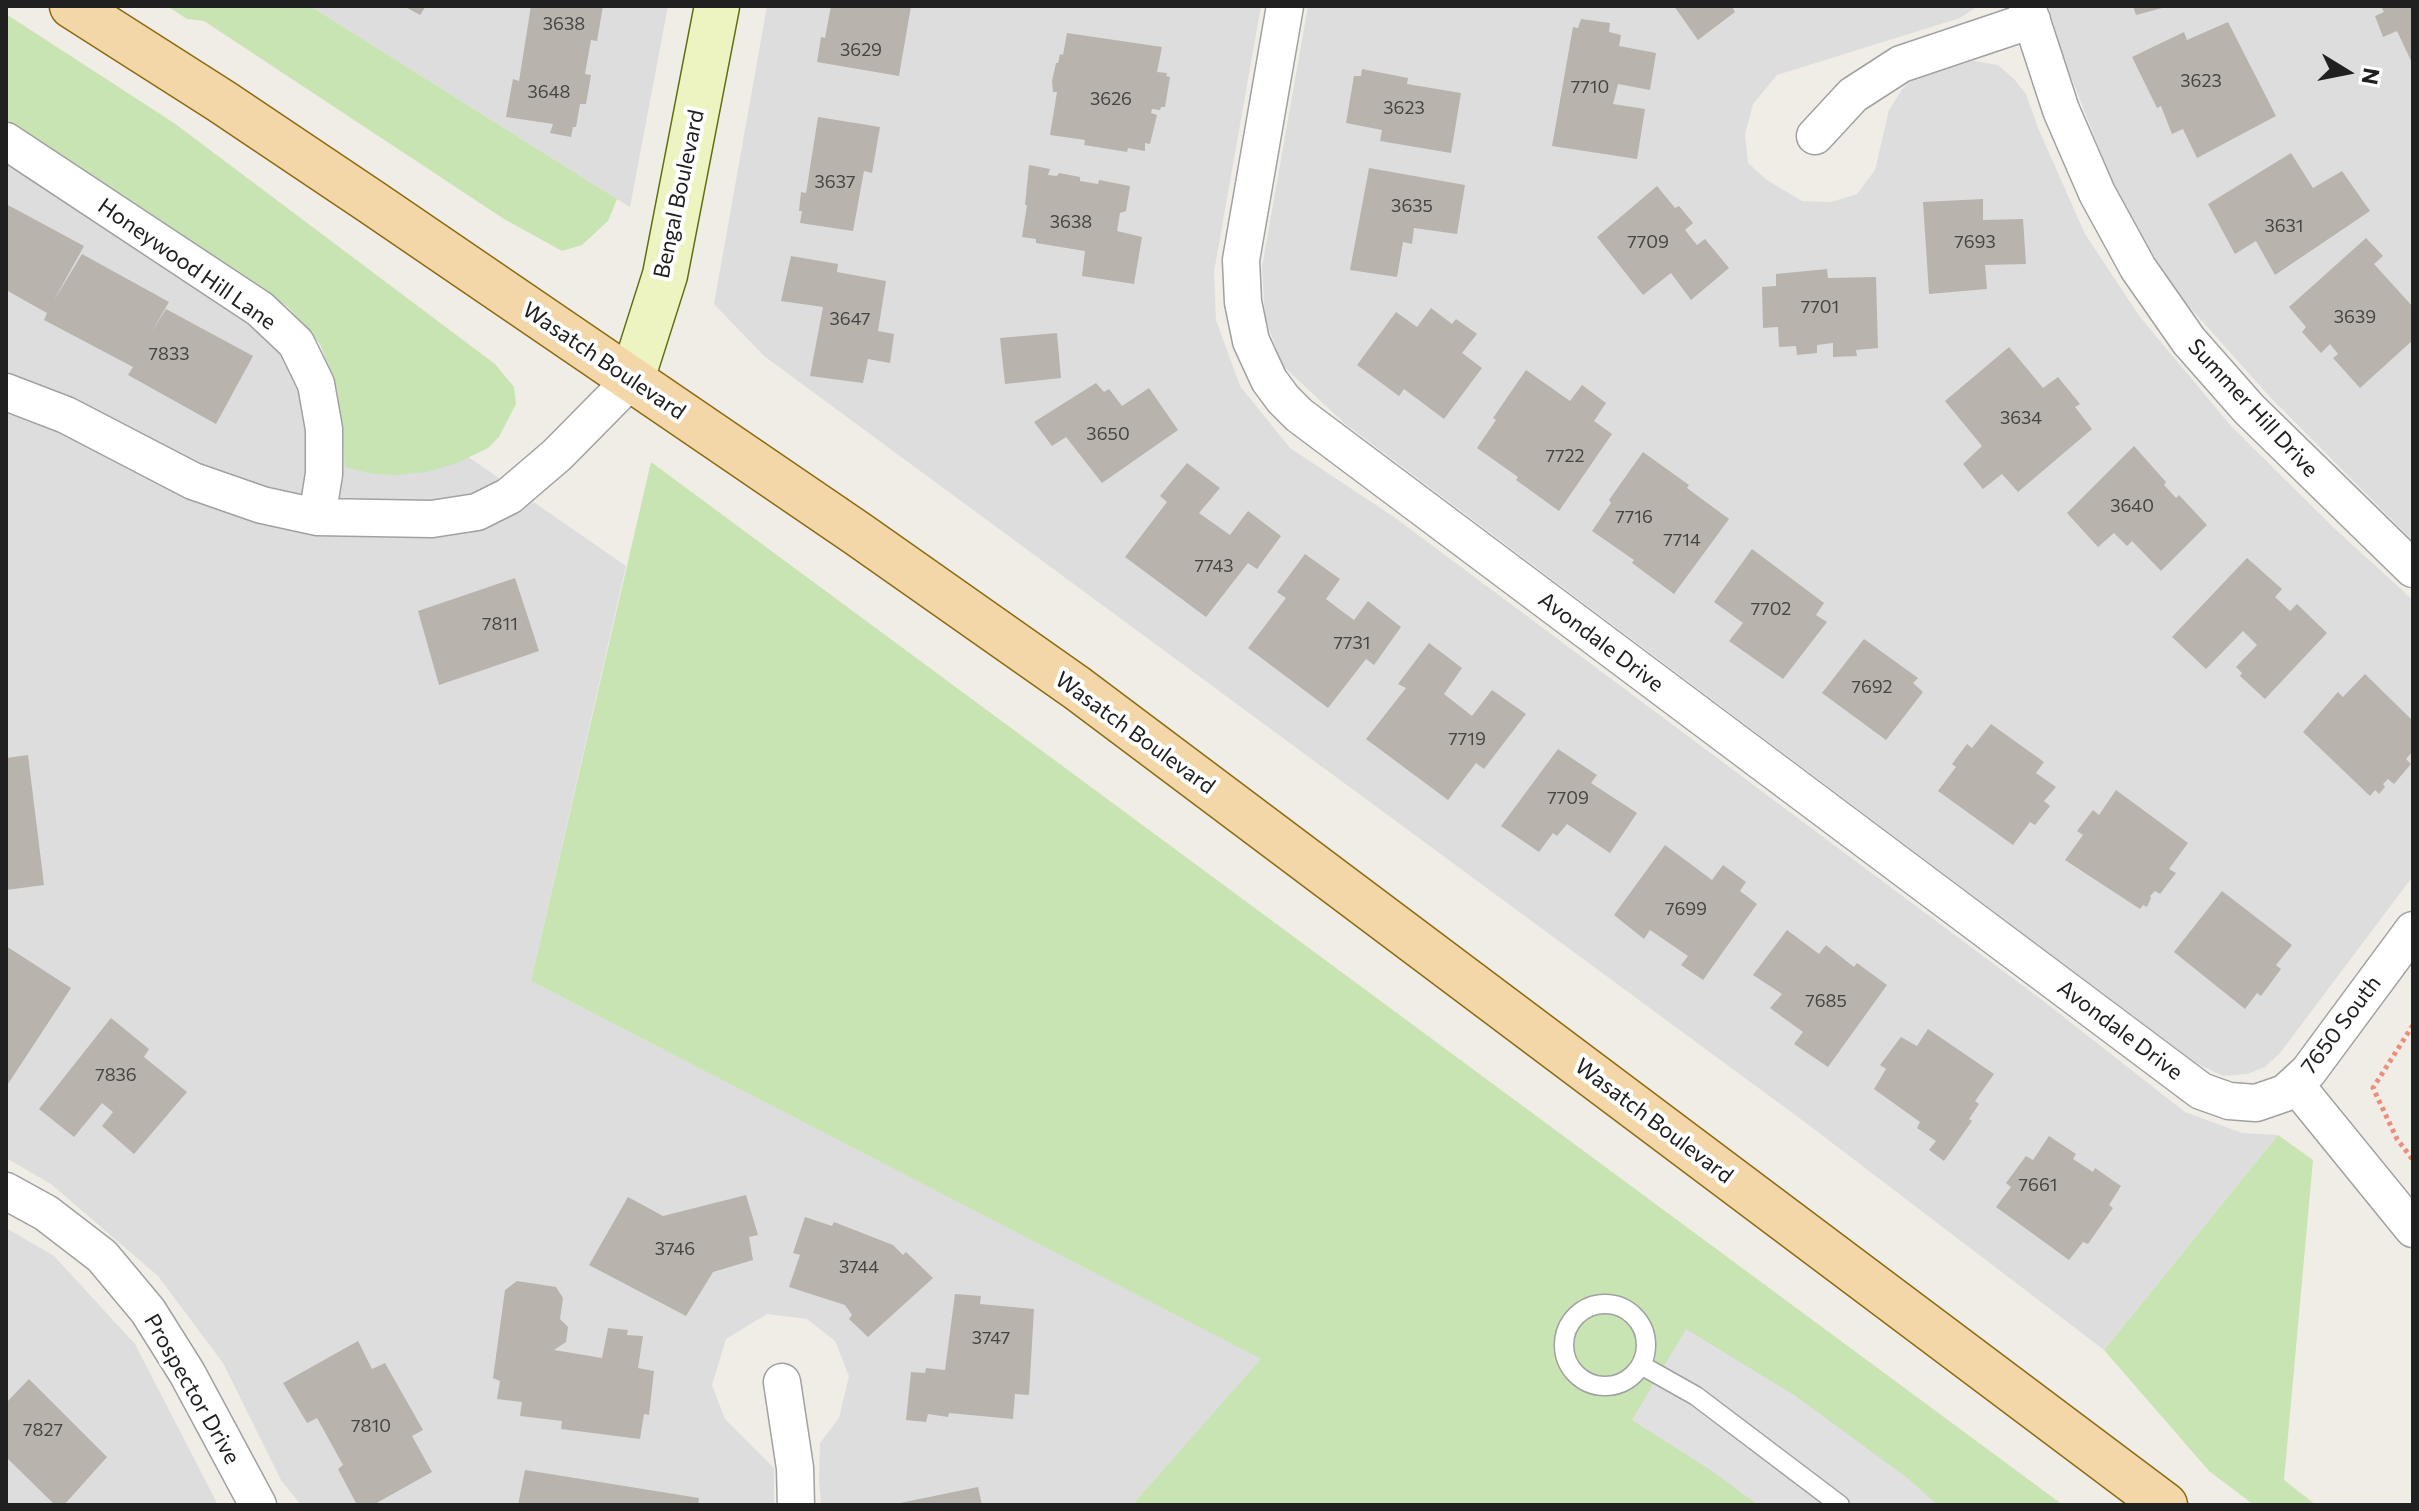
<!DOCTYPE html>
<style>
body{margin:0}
#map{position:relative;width:2419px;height:1511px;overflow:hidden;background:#f0ede7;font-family:Commissioner,sans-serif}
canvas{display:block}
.frame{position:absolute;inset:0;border:8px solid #202020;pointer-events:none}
.north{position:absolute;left:2307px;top:32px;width:80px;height:80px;-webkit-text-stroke:6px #fff;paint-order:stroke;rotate:100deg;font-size:22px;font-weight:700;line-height:32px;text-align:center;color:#202020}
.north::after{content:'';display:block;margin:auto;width:28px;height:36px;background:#202020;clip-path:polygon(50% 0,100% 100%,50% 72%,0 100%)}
</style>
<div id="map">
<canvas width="2419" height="1511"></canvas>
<div class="frame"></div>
<div class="north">N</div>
</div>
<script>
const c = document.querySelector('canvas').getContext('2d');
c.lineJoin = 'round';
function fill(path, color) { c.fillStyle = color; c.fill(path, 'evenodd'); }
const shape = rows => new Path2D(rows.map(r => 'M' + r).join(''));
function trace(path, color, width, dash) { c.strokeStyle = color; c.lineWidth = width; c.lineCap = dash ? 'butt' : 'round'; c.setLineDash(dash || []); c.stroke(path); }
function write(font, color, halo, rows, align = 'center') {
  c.font = font + ' Commissioner,sans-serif'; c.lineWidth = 8; c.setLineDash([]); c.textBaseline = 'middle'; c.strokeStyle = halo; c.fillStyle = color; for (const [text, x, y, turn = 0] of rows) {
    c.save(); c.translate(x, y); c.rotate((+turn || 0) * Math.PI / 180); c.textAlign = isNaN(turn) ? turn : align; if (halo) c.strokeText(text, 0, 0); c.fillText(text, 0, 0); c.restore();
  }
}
fill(shape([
 [310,6,668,6,630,207,617,199],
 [767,6,1261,6,1214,272,1216,320,1240,386,1290,448,1394,517,2042,1000,2185,1112,2242,1133,2278,1135,2104,1350,1806,1123,764,356,714,304],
 [1308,6,1978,6,1960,18,1777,75,1753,104,1745,134,1748,163,1767,180,1802,201,1831,202,1857,194,1875,170,1889,110,1903,88,1917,76,1974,61,1998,65,2014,79,2026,94,2038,128,2085,234,2140,317,2231,426,2334,528,2413,600,2413,876,2280,1053,2265,1067,2247,1074,2223,1076,2196,1063,1344,423,1283,366,1265,318,1262,267],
 [2048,6,2413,6,2413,541,2270,397,2176,292,2119,199,2062,54],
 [6,137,626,566,531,981,1262,1359,1132,1505,821,1505,819,1481,820,1443,839,1418,849,1376,835,1341,807,1319,767,1314,726,1339,712,1385,725,1419,774,1468,774,1505,301,1505,281,1480,223,1363,158,1276,51,1184,6,1158],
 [6,1228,54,1256,135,1344,218,1505,6,1505]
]), '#dedddd');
fill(shape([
 [167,6,310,6,617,199,608,221,582,245,562,251,504,219,204,21,187,19],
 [6,14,174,123,495,364,514,387,516,404,499,437,488,448,457,463,427,472,398,475,373,474,345,467,338,392,320,344,288,307,6,120],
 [651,462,2063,1505,1132,1505,1261,1359,531,981],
 [2278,1135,2313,1160,2284,1480,2316,1505,2254,1505,2209,1471,2104,1350]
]), '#c8e4b3');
fill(shape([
 [1686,1329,1797,1397,1906,1477,1938,1505,1758,1505,1712,1471,1632,1420]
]), '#e0e0e0');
fill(shape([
 [404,6,426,6,420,15],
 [531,6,603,6,597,41,591,40,585,74,591,75,586,104,580,104,576,127,573,127,571,137,550,133,553,124,506,117,513,79,519,81],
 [831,6,911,6,899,76,817,62,821,37,825,38],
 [1674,6,1732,6,1735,12,1698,40],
 [2133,6,2166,6,2166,7,2136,15],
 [2381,6,2413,6,2413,65,2397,31,2383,37,2375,16,2384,12],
 [1581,19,1610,23,1609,32,1621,35,1619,46,1656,53,1650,90,1618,84,1613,104,1645,109,1637,159,1552,146,1573,27,1578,28],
 [2228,22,2276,116,2197,158,2183,129,2172,134,2161,106,2157,108,2132,57,2184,32,2187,40],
 [1067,33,1162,47,1157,72,1167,73,1166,76,1170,77,1165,107,1161,107,1160,110,1152,109,1151,113,1157,115,1150,144,1145,143,1145,151,1128,148,1127,152,1084,145,1085,140,1050,135,1057,92,1053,92,1052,81,1056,63,1058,63,1060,54,1063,55],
 [1362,69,1408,78,1407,84,1461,93,1451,153,1380,141,1382,130,1346,123,1354,76,1361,76],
 [818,117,880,127,872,173,864,171,853,231,800,223,802,211,799,211,801,192,806,193],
 [2291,153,2313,188,2342,171,2370,211,2275,275,2256,241,2235,254,2208,204],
 [1029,165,1050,169,1048,175,1057,176,1059,173,1080,177,1080,181,1098,184,1099,180,1130,186,1126,211,1120,213,1117,231,1142,237,1134,284,1082,276,1085,251,1036,243,1036,239,1022,237,1027,205,1025,205],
 [1369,168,1465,185,1457,234,1414,228,1412,244,1403,242,1397,277,1350,270],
 [1657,186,1675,208,1679,206,1693,223,1685,230,1697,245,1705,239,1729,268,1691,300,1671,273,1643,295,1597,237],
 [1983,199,1983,220,2023,219,2026,264,1985,265,1987,289,1929,294,1923,202],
 [6,204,84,246,53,302,82,254,169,302,151,333,166,309,253,356,216,424,128,375,133,367,44,320,47,313,6,290],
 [2366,238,2383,256,2374,264,2413,307,2413,340,2360,388,2333,358,2338,354,2330,344,2321,353,2302,332,2306,327,2289,307],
 [791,256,838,264,837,272,886,281,878,331,894,334,890,363,868,359,863,383,810,376,823,307,781,301],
 [1827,269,1828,278,1876,277,1878,348,1856,350,1857,356,1833,357,1833,343,1817,345,1817,353,1797,355,1796,346,1779,347,1778,327,1763,328,1762,287,1776,286,1776,274],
 [1431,308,1452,324,1456,319,1477,334,1462,353,1482,368,1444,419,1404,389,1399,396,1357,365,1396,312,1417,327],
 [1057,333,1061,378,1005,384,1000,338],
 [2009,347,2043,388,2058,377,2080,404,2075,407,2092,429,2018,492,2002,474,1983,489,1963,464,1982,446,1945,401],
 [1526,370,1570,401,1582,385,1606,403,1594,421,1612,434,1559,511,1516,480,1518,477,1477,448,1496,420,1493,418],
 [1096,383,1104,392,1109,389,1122,406,1149,388,1178,430,1102,483,1066,437,1052,446,1034,422],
 [2134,446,2166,482,2164,485,2176,498,2179,495,2207,525,2161,571,2132,541,2127,546,2114,533,2098,547,2067,513],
 [1643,452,1689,485,1687,488,1729,519,1674,594,1632,563,1634,560,1592,531,1611,503,1609,500],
 [1187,463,1220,488,1199,513,1230,535,1248,511,1281,536,1257,569,1248,563,1206,617,1125,557,1167,502,1160,496],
 [1752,549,1824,603,1816,615,1827,622,1783,679,1729,641,1743,623,1714,602],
 [1305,554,1340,579,1326,599,1339,609,1354,620,1368,601,1401,627,1374,665,1366,659,1328,708,1248,648,1286,598,1277,592],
 [2247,558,2282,589,2275,597,2290,611,2297,604,2327,633,2265,699,2240,676,2242,673,2236,667,2257,645,2243,631,2206,669,2172,637],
 [515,578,539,651,439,685,418,611],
 [1864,639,1918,678,1913,683,1923,692,1886,740,1822,693],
 [1429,643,1462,668,1444,694,1472,716,1492,690,1526,714,1484,769,1476,763,1448,800,1366,739,1406,688,1398,684],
 [2365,674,2413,721,2413,751,2406,759,2411,764,2394,784,2388,779,2383,784,2385,787,2379,794,2375,790,2370,796,2303,732,2338,692,2343,697],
 [1991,724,2044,762,2036,773,2056,787,2044,801,2050,806,2035,825,2030,822,2013,845,1938,791,1956,767,1952,764,1967,744,1972,748],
 [1558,749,1597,775,1591,783,1637,813,1610,853,1567,824,1557,836,1553,833,1539,852,1501,826],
 [28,755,44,885,6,890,6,758],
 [2116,790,2188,843,2169,869,2176,873,2160,894,2155,891,2150,896,2151,898,2147,907,2143,905,2140,909,2065,860,2083,835,2077,831,2093,810,2099,815],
 [1665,845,1712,880,1723,865,1746,882,1740,891,1757,904,1703,980,1681,965,1688,956,1650,930,1644,939,1614,915],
 [2222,891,2292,945,2276,965,2281,969,2261,996,2257,993,2245,1009,2174,952],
 [1787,930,1819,954,1826,945,1854,967,1857,963,1887,985,1828,1067,1794,1044,1803,1032,1770,1008,1782,994,1753,975],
 [6,946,71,988,6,1087],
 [111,1018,149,1049,144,1057,187,1092,134,1154,102,1126,113,1112,102,1103,74,1137,39,1109],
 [1928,1029,1994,1074,1975,1101,1979,1104,1969,1119,1972,1121,1944,1161,1929,1150,1936,1141,1917,1128,1920,1122,1874,1089,1886,1069,1880,1065,1901,1037,1917,1046],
 [2049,1136,2076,1154,2073,1159,2093,1172,2095,1168,2121,1186,2109,1205,2113,1208,2088,1244,2083,1242,2069,1260,1996,1207,2011,1187,2006,1183,2026,1156,2033,1160],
 [746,1195,758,1235,749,1237,753,1260,713,1272,686,1316,589,1265,628,1197,663,1216],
 [805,1217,832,1226,834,1222,893,1245,903,1255,906,1252,933,1278,868,1337,849,1319,852,1315,845,1305,789,1287,800,1255,793,1253],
 [517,1281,556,1287,563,1298,560,1319,568,1327,566,1342,554,1350,602,1358,608,1328,628,1330,627,1335,643,1336,638,1368,654,1371,649,1415,644,1414,640,1439,561,1429,562,1421,520,1416,522,1402,497,1399,500,1381,493,1378,505,1290],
 [955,1294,981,1296,980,1304,1034,1309,1029,1395,1015,1394,1013,1419,949,1413,948,1417,928,1414,926,1422,906,1420,911,1372,925,1373,926,1368,945,1370],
 [358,1341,372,1369,385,1363,423,1430,412,1436,432,1472,373,1505,357,1505,338,1469,343,1465,317,1418,307,1423,283,1383],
 [29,1379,107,1457,64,1505,55,1505,6,1457,6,1403],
 [525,1470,699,1498,698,1505,518,1505],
 [978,1487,982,1505,895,1505,895,1504]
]), '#b9b3ad');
const service = shape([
 '1564 1345a41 41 0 1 1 82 0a41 41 0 1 1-82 0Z',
 [1641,1365,1696,1396,1840,1505]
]);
const minor = shape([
 [1285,6,1241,260,1243,302,1251,341,1269,380,1283,399,1299,415,2201,1091,2229,1101,2256,1103,2285,1093,2308,1072,2413,930],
 [2027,6,2061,110,2097,193,2138,268,2189,341,2249,409,2413,569],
 [1815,136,1853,95,1901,64,2032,20],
 [6,141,260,309,296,343,316,384,324,429,324,474,317,517],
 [6,392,66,415,193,481,262,505,317,517,432,519,477,512,509,496,557,455,632,379],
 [2295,1084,2413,1229],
 [6,1191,46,1213,102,1256,148,1311,187,1373,258,1505],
 [782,1382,795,1468,796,1505]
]);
const secondary = shape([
 [632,379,665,275,717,6]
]);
const primary = shape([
 [72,6,221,101,373,203,858,534,1077,688,2165,1505]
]);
trace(service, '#a1a1a1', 21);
trace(minor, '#a1a1a1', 39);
trace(secondary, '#5e6e10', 47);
trace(primary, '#8d6a0f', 47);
trace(shape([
 [2413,1025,2373,1088,2397,1139,2413,1160]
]), '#ec8e7c', 5, [4, 4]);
trace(service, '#fff', 18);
trace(minor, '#fff', 36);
trace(secondary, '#eef4c1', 44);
trace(primary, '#f3d7a9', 44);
write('18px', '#464543', null, [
 ["3638",564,24],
 ["3629",861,50],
 ["3623",2201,81],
 ["7710",1590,87],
 ["3648",549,92],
 ["3626",1111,99],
 ["3623",1404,108],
 ["3637",835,182],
 ["3635",1412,206],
 ["3638",1071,222],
 ["3631",2284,226],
 ["7709",1648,242],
 ["7693",1975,242],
 ["7701",1820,307],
 ["3639",2355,317],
 ["3647",850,319],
 ["7833",169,354],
 ["3634",2021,418],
 ["3650",1108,434],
 ["7722",1565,456],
 ["3640",2132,506],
 ["7716",1634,517],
 ["7714",1682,540],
 ["7743",1214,566],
 ["7702",1771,609],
 ["7811",500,624],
 ["7731",1352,643],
 ["7692",1872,687],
 ["7719",1467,739],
 ["7709",1568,798],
 ["7699",1686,909],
 ["7685",1826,1001],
 ["7836",116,1075],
 ["7661",2038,1185],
 ["3746",675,1249],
 ["3744",859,1267],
 ["3747",991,1338],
 ["7810",371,1426],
 ["7827",43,1430]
]);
write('22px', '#202020', '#fff', [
 ["Bengal Boulevard",679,194,-78],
 ["Honeywood Hill Lane",187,264,35],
 ["Wasatch Boulevard",604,361,34],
 ["Summer Hill Drive",2253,408,47],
 ["Avondale Drive",1601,642,37],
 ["Wasatch Boulevard",1135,733,36],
 ["7650 South",2341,1025,-53],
 ["Avondale Drive",2120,1030,37],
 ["Wasatch Boulevard",1654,1121,37],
 ["Prospector Drive",192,1389,60]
]);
</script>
